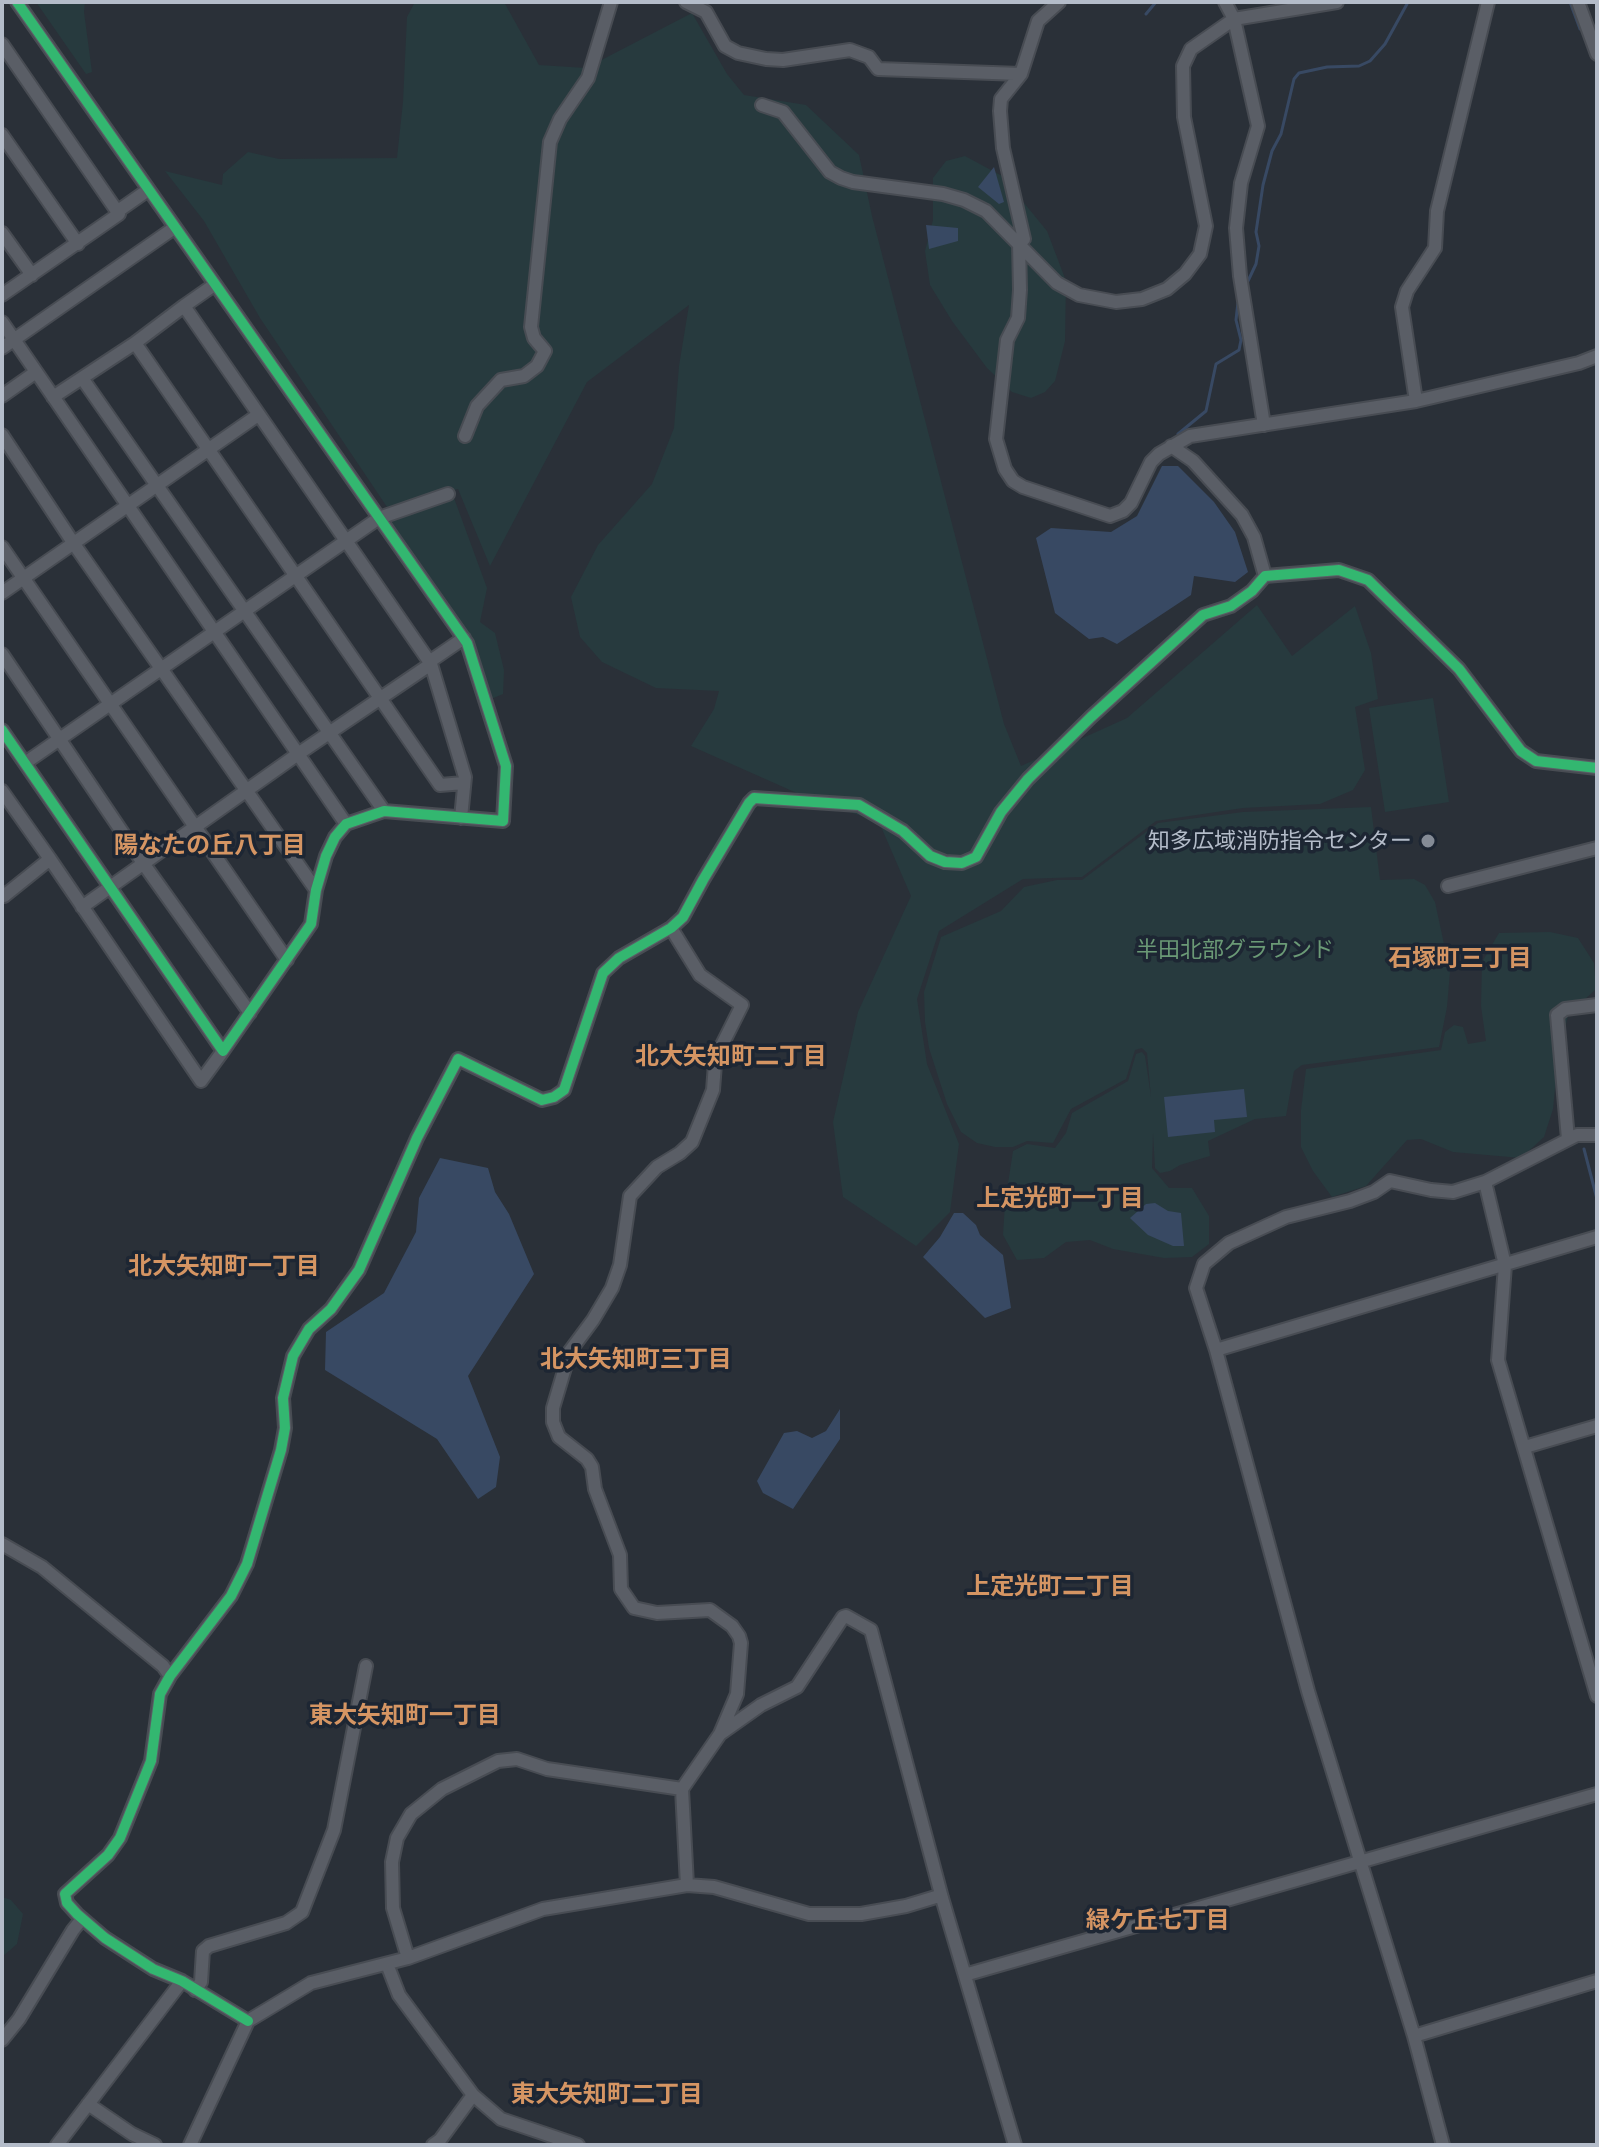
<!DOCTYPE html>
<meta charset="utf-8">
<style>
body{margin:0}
#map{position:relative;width:1599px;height:2147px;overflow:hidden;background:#2a3038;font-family:Mulish,sans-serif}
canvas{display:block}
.frame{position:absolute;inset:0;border:4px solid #b4bcc9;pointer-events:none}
</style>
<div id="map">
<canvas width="1599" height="2147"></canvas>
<div class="frame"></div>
</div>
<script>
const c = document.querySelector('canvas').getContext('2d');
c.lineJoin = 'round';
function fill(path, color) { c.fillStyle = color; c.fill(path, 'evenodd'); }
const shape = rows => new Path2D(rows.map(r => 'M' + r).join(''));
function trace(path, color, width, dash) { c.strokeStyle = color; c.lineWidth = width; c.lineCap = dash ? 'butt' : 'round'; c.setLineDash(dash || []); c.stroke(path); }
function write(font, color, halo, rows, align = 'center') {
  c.font = font + ' Mulish,"Noto Sans JP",sans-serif'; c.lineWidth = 7; c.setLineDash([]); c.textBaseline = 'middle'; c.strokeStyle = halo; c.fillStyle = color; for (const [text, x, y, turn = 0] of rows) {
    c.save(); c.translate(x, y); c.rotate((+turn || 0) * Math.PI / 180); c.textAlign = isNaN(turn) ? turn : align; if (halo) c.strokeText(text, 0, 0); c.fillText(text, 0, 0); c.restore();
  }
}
fill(shape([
 [36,2,85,2,84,12,92,72,86,74],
 [415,2,504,2,539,65,586,68,692,13,727,74,744,95,806,105,859,155,872,216,1004,724,1021,766,1127,718,1257,605,1292,656,1355,606,1371,653,1378,699,1355,707,1365,770,1353,790,1320,804,1243,808,1156,821,1082,877,1023,879,939,931,917,999,927,1064,959,1144,950,1212,916,1246,843,1197,833,1122,858,1012,911,896,879,822,808,798,691,746,714,709,719,691,656,688,602,662,580,637,571,597,598,545,652,484,674,428,679,366,689,305,587,382,490,566,458,489,387,507,260,318,204,221,165,171,222,185,223,174,248,152,279,159,397,158,403,102,407,17],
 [965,156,1002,176,1047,231,1066,281,1065,341,1055,381,1045,392,1031,398,1012,392,987,368,952,321,930,285,925,251,933,220,933,178,946,161],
 [454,498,487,588,480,622,495,633,504,670,503,694,491,699,473,642,390,524,392,518],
 [1433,698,1449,802,1385,812,1369,708],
 [1371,807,1380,880,1414,879,1425,885,1435,902,1450,972,1447,1007,1439,1047,1302,1065,1294,1071,1286,1116,1255,1119,1208,1141,1210,1156,1180,1165,1170,1171,1160,1173,1155,1168,1153,1133,1152,1168,1169,1188,1192,1188,1209,1216,1209,1244,1192,1257,1164,1258,1113,1249,1090,1240,1066,1242,1044,1258,1017,1260,1003,1235,1005,1203,1013,1151,1027,1144,1055,1148,1066,1133,1072,1113,1128,1081,1136,1054,1142,1052,1145,1056,1151,1097,1147,1053,1142,1048,1135,1050,1126,1079,1071,1109,1053,1143,1027,1141,1013,1147,995,1147,977,1143,961,1132,947,1104,929,1048,925,1022,924,992,941,937,1001,911,1024,887,1057,880,1082,880,1158,823,1243,812],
 [1550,932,1578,938,1594,963,1596,989,1568,1015,1557,1068,1553,1109,1544,1137,1521,1158,1453,1152,1421,1139,1407,1140,1366,1186,1332,1197,1313,1171,1301,1147,1301,1110,1306,1069,1441,1050,1445,1032,1454,1025,1463,1027,1468,1044,1486,1041,1481,1006,1482,962,1499,933],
 [2,1897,11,1900,23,1914,17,1944,2,1957]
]), '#273a3e');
fill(shape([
 [994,167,1004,202,999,204,978,187],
 [926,225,958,228,958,241,929,249],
 [1162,466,1178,466,1214,502,1235,532,1248,572,1235,582,1194,576,1191,595,1117,644,1103,637,1089,639,1055,613,1036,538,1051,528,1111,532,1137,516],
 [1244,1089,1247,1117,1214,1120,1215,1132,1168,1137,1164,1097],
 [440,1158,488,1168,495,1192,509,1214,534,1274,468,1376,500,1457,496,1487,478,1499,437,1439,325,1370,326,1332,384,1293,416,1232,419,1198],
 [1155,1203,1168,1211,1181,1213,1184,1246,1173,1246,1148,1235,1132,1220,1130,1218,1146,1204],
 [954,1213,963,1213,976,1225,980,1235,1003,1255,1011,1308,985,1318,923,1257,940,1237],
 [840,1409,840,1439,793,1509,763,1493,757,1481,784,1433,797,1431,812,1438,826,1431]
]), '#384963');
trace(shape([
 [1570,2,1580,29],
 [1146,14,1156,2],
 [1248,281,1256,264,1259,246,1256,232,1263,185,1272,151,1281,134,1294,79,1299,73,1327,67,1359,66,1370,61,1385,44,1407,4],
 [1178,434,1206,411,1216,364,1239,350,1241,340,1236,320,1238,302],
 [1584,1149,1597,1199]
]), '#384963', 3);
const minor = shape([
 [686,2,706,12,725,46,738,53,766,59,783,60,850,50,869,57,878,69,1021,74],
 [1059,2,1038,21,1021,74,1001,99,1000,111,1003,148,1024,239,1019,243,1020,290,1018,318,1007,340,996,439,1005,469,1013,481,1023,487,1110,516,1123,511,1131,503,1151,462,1159,454,1190,436,1416,401,1579,363,1597,356],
 [1225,2,1234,19,1258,126,1241,183,1236,228,1240,276,1264,425],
 [1578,2,1597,54],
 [2,44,119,214,2,295],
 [762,105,783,112,830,172,841,178,853,182,943,194,964,200,986,211,1057,283,1079,295,1116,302,1142,299,1167,289,1185,274,1200,254,1206,226,1184,117,1183,66,1191,49,1234,19,1337,2],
 [2,135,78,244],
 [118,211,148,190],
 [2,233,32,275],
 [184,306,214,285],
 [2,322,346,824],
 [135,343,440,785,464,783],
 [2,348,174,228],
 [82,378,384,811],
 [2,396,36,372],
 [53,397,135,343,184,306,431,664,465,777,461,818],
 [1416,401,1402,307,1407,291,1435,248,1437,211,1488,2],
 [2,435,74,544,316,890],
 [465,436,477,406,501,380,524,376,537,366,545,351,534,338,531,327,550,142,560,119,588,78,611,2],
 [1171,446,1193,461,1242,515,1254,537,1265,576],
 [2,547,287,960],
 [2,593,258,415],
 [2,654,143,863,250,1013],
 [429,662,464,638],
 [2,730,223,1051,311,924,316,890,326,856,335,837,346,824,384,811,503,821,506,766,467,643,17,2],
 [25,763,379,518,448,494],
 [2,791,50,859],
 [1448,886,1597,848],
 [2,893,4,896,50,859,201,1081,223,1051],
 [82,907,298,754,431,664],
 [671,928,700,975,742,1005,721,1047,715,1064,713,1090,692,1142,680,1153,657,1167,630,1196,620,1265,612,1288,593,1320,570,1351,553,1408,553,1422,559,1437,587,1459,592,1467,595,1489,620,1555,621,1589,634,1608,657,1613,710,1610,732,1626,739,1636,741,1643,737,1694,720,1734,682,1789,687,1885],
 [1568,1139,1557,1015,1565,1009,1597,1005],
 [1485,1182,1505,1265,1498,1360,1597,1696],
 [1216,1350,1597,1237],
 [1525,1447,1597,1426],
 [2,1544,42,1567,163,1666,170,1676],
 [720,1734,761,1705,797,1687,843,1617,846,1616,871,1630,942,1898,1015,2145],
 [408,1958,393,1908,392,1862,397,1838,411,1814,442,1789,498,1761,517,1759,547,1769,682,1789],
 [387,1964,399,1995,473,2095,501,2119,578,2145],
 [964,1971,968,1974,1597,1794],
 [195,1990,201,1982,203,1951,209,1946,286,1923,302,1912,334,1830,366,1666],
 [248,2021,182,1981,153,1969,105,1938,77,1914,67,1903,65,1894,108,1855,120,1838,151,1761,160,1694,170,1676,231,1596,247,1564,281,1450,285,1428,283,1398,293,1356,309,1329,331,1309,359,1270,417,1138,458,1059,542,1100,554,1097,564,1090,603,973,619,958,671,928,683,917,703,880,749,803,754,798,859,805,903,831,930,856,945,862,962,863,976,857,1001,812,1028,779,1091,717,1203,615,1231,606,1252,591,1265,576,1339,570,1368,580,1459,669,1521,751,1536,761,1597,768],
 [1414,2036,1597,1981],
 [2,2040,19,2019,73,1930,82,1919],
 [88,2104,132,2134,155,2145],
 [57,2145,182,1981],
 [190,2145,248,2021,311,1983,408,1958,543,1909,687,1885,714,1887,809,1914,861,1914,906,1906,939,1896,942,1898],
 [433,2145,440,2140,473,2095],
 [1443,2145,1414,2036,1308,1691,1216,1350,1196,1288,1204,1264,1229,1243,1286,1217,1350,1201,1374,1192,1390,1181,1431,1190,1453,1192,1485,1182,1577,1135,1597,1135]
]);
trace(minor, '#484c53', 16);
trace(minor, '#5a5e66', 12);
trace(shape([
 [2,730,223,1051,311,924,316,890,326,856,335,837,346,824,384,811,503,821,506,766,467,643,17,2],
 [248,2021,182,1981,153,1969,105,1938,77,1914,67,1903,65,1894,108,1855,120,1838,151,1761,160,1694,170,1676,231,1596,247,1564,281,1450,285,1428,283,1398,293,1356,309,1329,331,1309,359,1270,417,1138,458,1059,542,1100,554,1097,564,1090,603,973,619,958,671,928,683,917,703,880,749,803,754,798,859,805,903,831,930,856,945,862,962,863,976,857,1001,812,1028,779,1091,717,1203,615,1231,606,1252,591,1265,576,1339,570,1368,580,1459,669,1521,751,1536,761,1597,768]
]), '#33b770', 10);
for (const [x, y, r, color] of [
 [1428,841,8,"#848b96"]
]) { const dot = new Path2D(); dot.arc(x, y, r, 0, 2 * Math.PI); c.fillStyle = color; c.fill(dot); trace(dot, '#1d2633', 3); }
write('22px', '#b4bcc9', '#1d2633', [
 ["知多広域消防指令センター",1412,841]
], 'right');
write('22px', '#6b9a76', '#1d2633', [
 ["半田北部グラウンド",1235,950]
]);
write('bold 24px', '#d59563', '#1d2633', [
 ["陽なたの丘八丁目",210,846],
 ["石塚町三丁目",1460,959],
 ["北大矢知町二丁目",731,1057],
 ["上定光町一丁目",1060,1199],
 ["北大矢知町一丁目",224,1267],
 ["北大矢知町三丁目",636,1360],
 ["上定光町二丁目",1050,1587],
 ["東大矢知町一丁目",405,1716],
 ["緑ケ丘七丁目",1158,1921],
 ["東大矢知町二丁目",607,2095]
]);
</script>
